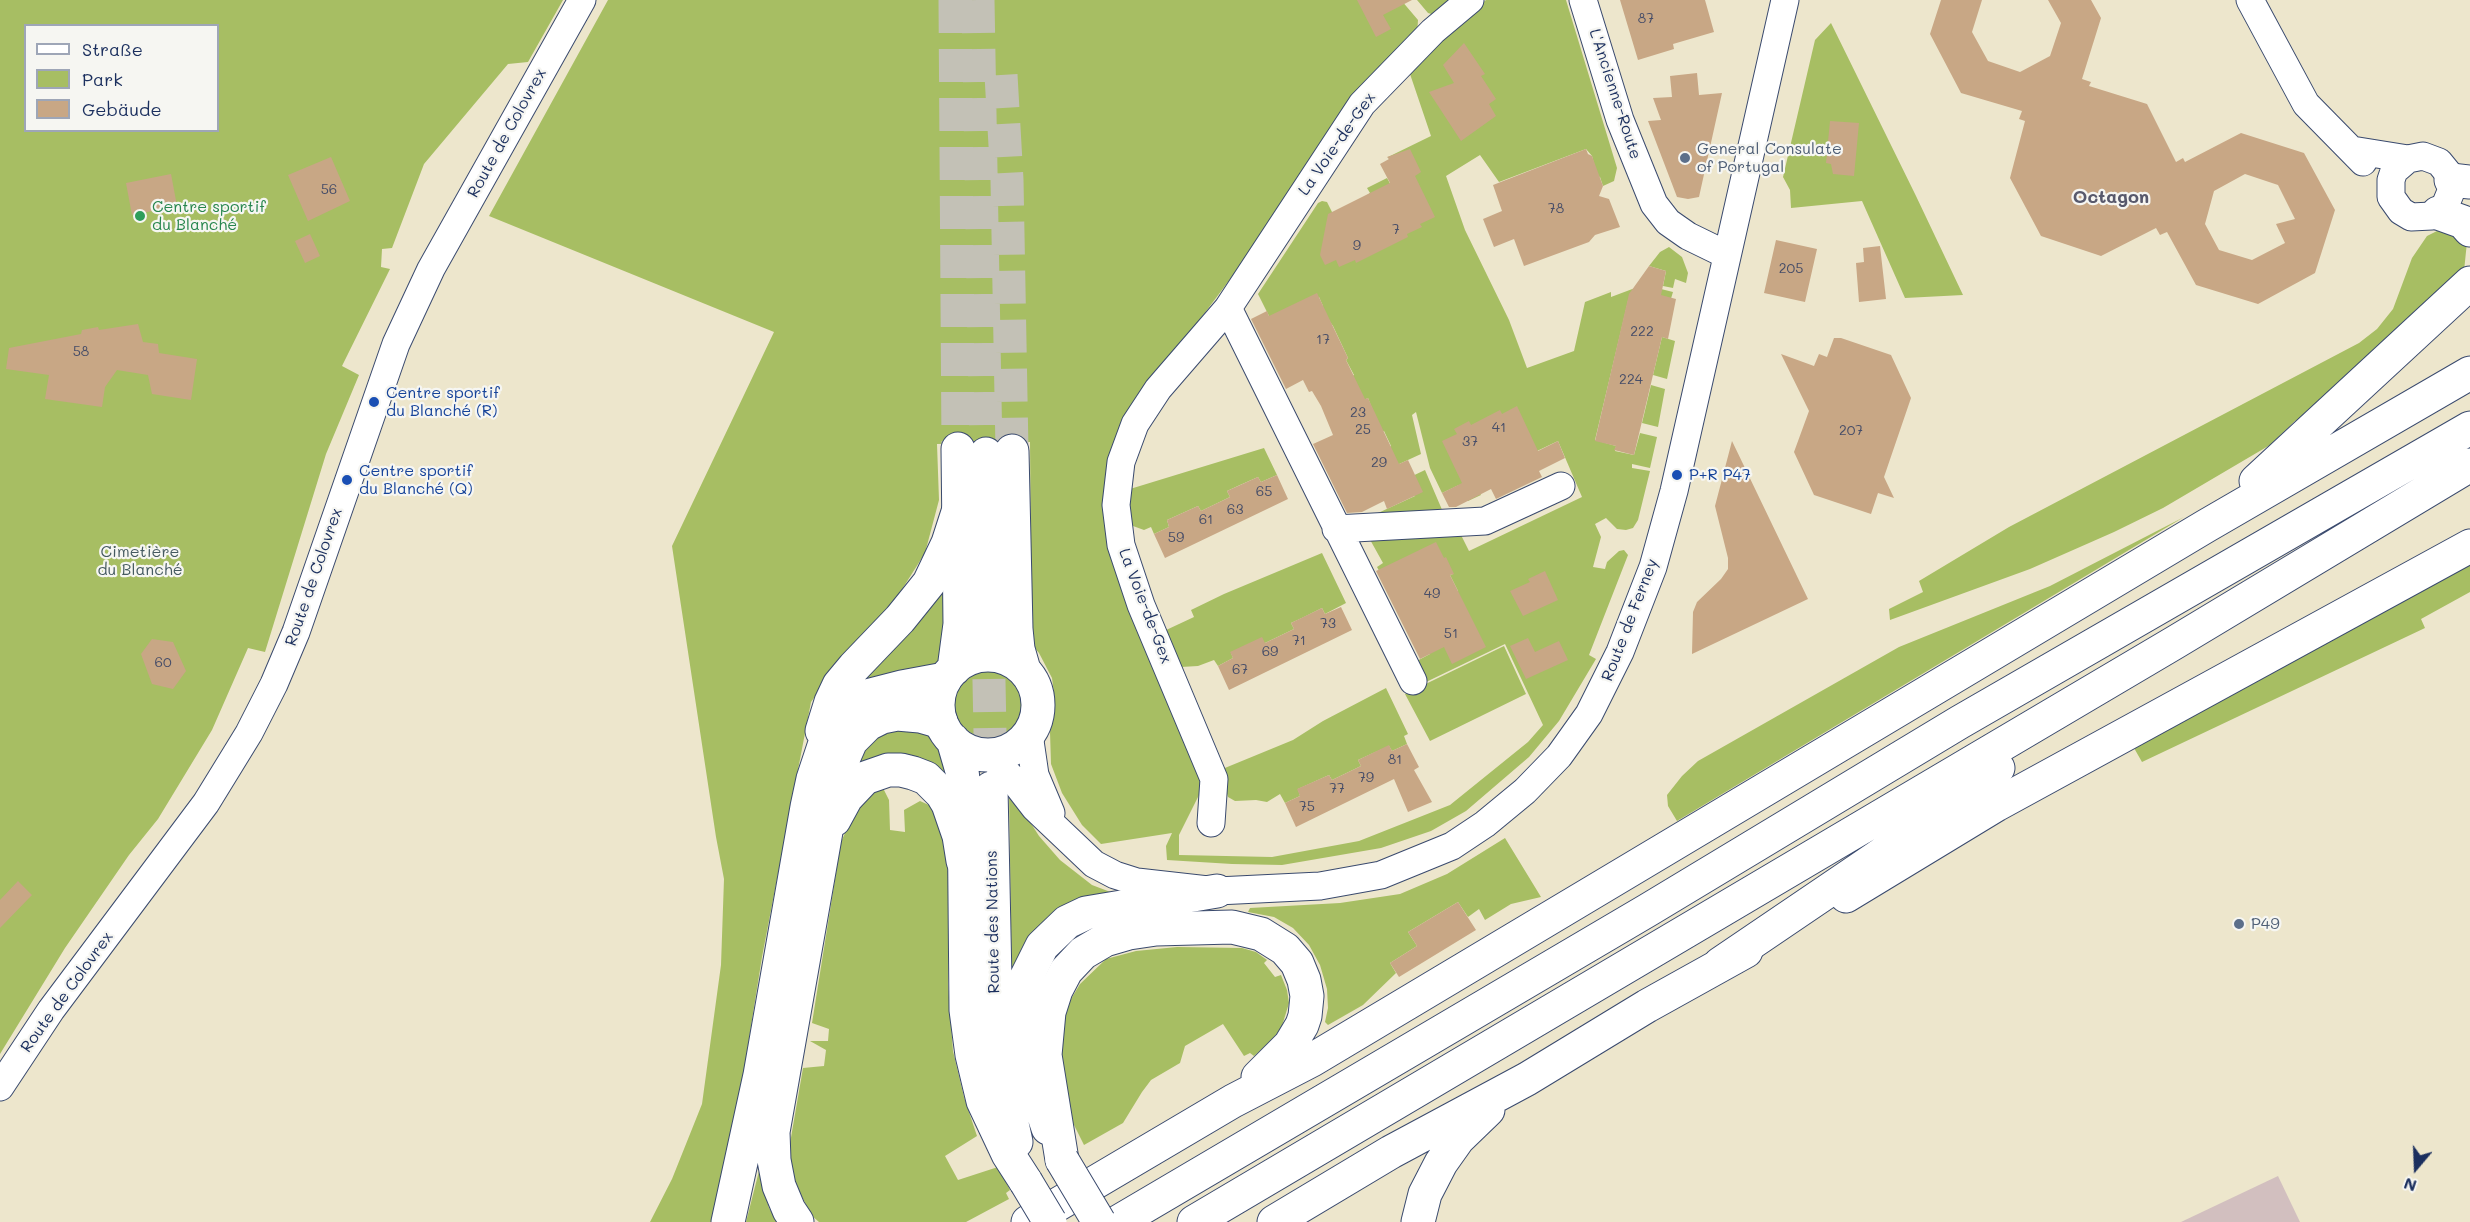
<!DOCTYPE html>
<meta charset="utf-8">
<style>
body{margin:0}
#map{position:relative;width:2470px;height:1222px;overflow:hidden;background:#ede6cc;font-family:Mali,sans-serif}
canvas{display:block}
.legend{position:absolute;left:24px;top:24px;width:195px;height:108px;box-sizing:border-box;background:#f6f6f2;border:2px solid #9ea6b7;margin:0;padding:8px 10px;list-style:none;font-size:18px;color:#1b2f5e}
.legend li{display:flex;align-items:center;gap:12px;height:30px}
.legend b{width:30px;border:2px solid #9ea6b7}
.north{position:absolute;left:2386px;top:1138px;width:60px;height:60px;-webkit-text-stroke:4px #f6f6f2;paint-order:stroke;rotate:199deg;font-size:16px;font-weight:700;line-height:24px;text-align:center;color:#1b2f5e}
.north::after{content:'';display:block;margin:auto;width:21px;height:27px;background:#1b2f5e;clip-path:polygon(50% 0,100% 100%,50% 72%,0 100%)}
</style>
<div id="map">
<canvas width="2470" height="1222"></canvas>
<ul class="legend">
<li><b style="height:8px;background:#fff"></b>Straße</li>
<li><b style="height:16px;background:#a7be63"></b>Park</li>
<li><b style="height:16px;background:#c8a785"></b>Gebäude</li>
</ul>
<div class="north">N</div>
</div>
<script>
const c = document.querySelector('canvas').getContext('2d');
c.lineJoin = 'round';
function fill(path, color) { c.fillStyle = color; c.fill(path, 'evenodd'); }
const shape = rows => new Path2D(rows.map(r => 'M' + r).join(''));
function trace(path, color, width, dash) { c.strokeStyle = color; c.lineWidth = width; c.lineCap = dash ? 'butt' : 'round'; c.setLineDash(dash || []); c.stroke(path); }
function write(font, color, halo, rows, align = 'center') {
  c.font = font + ' Mali,sans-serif'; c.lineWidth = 4.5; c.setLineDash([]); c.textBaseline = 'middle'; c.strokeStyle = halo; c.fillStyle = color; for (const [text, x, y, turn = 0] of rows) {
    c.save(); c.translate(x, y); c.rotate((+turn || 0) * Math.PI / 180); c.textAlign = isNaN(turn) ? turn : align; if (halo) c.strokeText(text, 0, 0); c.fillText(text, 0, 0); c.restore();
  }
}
fill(shape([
 [2278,1176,2300,1222,2181,1222]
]), '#d2bfbf');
fill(shape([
 [0,0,563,0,528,62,508,64,424,164,392,248,382,249,381,267,390,269,342,366,359,375,326,454,265,652,248,648,212,730,158,819,129,855,65,948,0,1054],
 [26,26,218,26,218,130,26,130],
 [608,0,1401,0,1418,20,1417,35,1266,231,1201,318,1124,429,1108,473,1206,781,1179,835,1179,855,1272,857,1359,841,1450,805,1528,742,1543,725,1505,644,1424,683,1413,663,1430,654,1420,635,1431,605,1458,591,1450,575,1453,574,1382,576,1377,567,1383,563,1368,536,1458,529,1469,551,1582,497,1558,441,1474,481,1481,495,1468,501,1459,485,1442,493,1430,468,1416,412,1412,415,1421,454,1397,465,1389,448,1391,446,1384,431,1381,432,1368,398,1360,402,1349,378,1354,375,1346,360,1348,358,1333,326,1322,311,1323,306,1319,297,1275,328,1258,294,1318,203,1322,201,1327,202,1335,218,1370,193,1367,188,1387,178,1393,189,1401,185,1388,157,1431,136,1410,74,1456,25,1486,0,1566,0,1617,168,1614,181,1603,186,1600,177,1597,176,1592,156,1586,149,1499,182,1480,155,1446,176,1465,230,1509,320,1527,368,1574,351,1585,302,1611,292,1611,297,1635,288,1649,286,1673,292,1669,305,1628,301,1595,440,1616,446,1615,451,1634,455,1640,433,1657,437,1650,468,1632,464,1632,468,1650,471,1638,520,1633,528,1626,530,1617,529,1606,518,1595,524,1601,537,1593,567,1605,569,1607,562,1619,551,1624,550,1628,555,1589,655,1596,659,1559,721,1529,757,1466,811,1431,831,1381,848,1282,865,1232,864,1167,860,1166,846,1172,833,1101,844,1082,825,1062,793,1051,764,1050,732,1055,701,1052,678,1039,653,1028,640,1031,565,1030,442,937,444,939,500,925,553,894,602,860,636,811,702,762,957,741,1089,713,1222,650,1222,672,1179,702,1104,721,965,724,879,716,837,672,546,774,332,489,216],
 [1417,0,1457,0,1438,16,1428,13],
 [1831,23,1916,196,1963,295,1905,298,1862,201,1791,208,1790,190,1783,177,1815,40],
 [2441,229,2467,242,2464,271,2338,395,2295,421,2270,445,2163,508,2114,532,2030,569,1890,620,1889,609,1923,592,1919,581,2009,527,2359,343,2377,329,2393,309,2412,258,2427,236],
 [1669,247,1682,257,1688,273,1686,283,1675,279,1673,288,1663,286,1666,271,1649,266,1660,252],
 [1662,337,1675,341,1667,379,1653,375],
 [1651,385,1665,389,1658,427,1642,423],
 [1264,448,1277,475,1261,482,1258,477,1240,485,1227,491,1230,497,1201,511,1198,506,1167,520,1169,527,1154,534,1151,527,1144,530,1133,526,1127,511,1130,489],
 [1425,470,1443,512,1378,513,1415,496,1404,480],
 [2184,517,1677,821,1668,806,1667,795,1682,776,1698,761,1899,647,2050,586],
 [1322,553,1346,603,1325,614,1322,608,1304,617,1291,623,1294,629,1265,643,1231,653,1233,658,1218,666,1214,660,1198,666,1181,667,1164,631,1194,617,1191,610,1224,594],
 [2470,560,2470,592,2421,619,2425,628,2142,762,2134,748],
 [946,569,946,654,937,665,847,689],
 [1504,646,1526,694,1430,741,1405,694],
 '954 703a35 35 0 1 1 70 0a35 35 0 1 1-70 0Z',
 [1386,688,1408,734,1404,736,1407,744,1392,751,1389,746,1371,754,1358,760,1361,766,1332,780,1329,775,1298,789,1300,796,1285,803,1280,794,1267,802,1256,800,1235,801,1228,797,1220,770,1293,740,1323,721],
 [878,729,929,732,946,754,955,777,844,773],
 [882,786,889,800,890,830,905,832,904,810,920,801,931,806,943,839,948,872,948,984,953,1051,964,1097,977,1136,945,1156,958,1180,998,1167,1010,1190,1006,1193,1009,1199,966,1222,819,1222,811,1215,793,1178,789,1149,803,1068,824,1066,826,1050,810,1041,828,1041,829,1029,812,1023,841,842,858,804],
 [1009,794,1018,803,1039,836,1060,860,1092,885,1113,893,1089,902,1012,990],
 [1505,838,1541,897,1511,904,1485,920,1479,909,1468,917,1458,902,1408,932,1417,946,1390,963,1396,973,1363,1005,1328,1025,1325,1022,1328,1008,1327,989,1320,965,1309,945,1293,928,1274,917,1248,912,1250,908,1340,903,1400,894,1447,874],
 [1177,947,1242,948,1256,952,1267,960,1264,963,1275,977,1281,975,1287,990,1289,1003,1282,1026,1273,1039,1254,1056,1250,1053,1244,1056,1223,1024,1185,1046,1180,1063,1151,1080,1142,1092,1123,1123,1084,1145,1071,1119,1059,1080,1060,1031,1068,1004,1080,984,1106,959,1136,951],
 [759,1171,769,1208,777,1222,746,1222]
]), '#a7be63');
fill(shape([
 [1357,0,1412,0,1383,15,1391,29,1376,37],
 [1620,0,1705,0,1714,32,1673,44,1674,49,1638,60],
 [1941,0,1982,0,1972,32,1988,61,2020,72,2050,56,2061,23,2048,0,2091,0,2101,18,2082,79,2091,82,2089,86,2147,104,2176,162,2183,158,2185,162,2241,133,2304,153,2335,210,2315,273,2258,304,2196,285,2167,232,2160,235,2156,228,2101,256,2041,236,2010,178,2025,121,2019,119,2022,111,1961,93,1930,34],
 [2245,174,2278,185,2295,219,2276,224,2285,243,2252,260,2219,250,2205,224,2214,191],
 [1464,43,1485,74,1481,76,1496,99,1489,104,1496,116,1461,141,1429,92,1454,83,1443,65],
 [1697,73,1699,95,1722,93,1699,197,1688,199,1677,197,1648,121,1661,120,1653,98,1672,97,1670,76],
 [1830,121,1859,123,1854,176,1833,174,1831,164,1826,163],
 [1410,149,1421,172,1415,176,1435,217,1420,224,1422,227,1407,234,1408,237,1356,263,1355,260,1339,267,1336,260,1325,265,1320,255,1328,214,1390,183,1380,164,1389,159,1387,157],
 [1586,149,1588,154,1592,156,1603,186,1599,196,1609,199,1620,227,1595,235,1589,242,1524,266,1514,239,1494,247,1483,219,1502,211,1493,185],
 [331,157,350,201,308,221,288,175],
 [171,174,177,206,132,215,126,183],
 [310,234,320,256,305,263,295,241],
 [1776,240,1817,249,1805,302,1764,293],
 [1880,246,1886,299,1859,302,1856,263,1864,262,1863,248],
 [1649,266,1666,271,1661,295,1676,299,1668,339,1662,337,1634,455,1614,450,1616,446,1595,441,1629,294],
 [1317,293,1348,358,1346,360,1365,399,1368,398,1399,464,1408,460,1423,492,1387,509,1384,501,1362,512,1347,513,1313,444,1333,435,1321,406,1312,391,1309,392,1303,380,1286,389,1251,319,1267,311,1269,316],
 [138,324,143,342,158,344,159,353,197,359,191,400,152,394,148,375,117,370,105,387,102,407,45,399,49,375,6,369,9,348,81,334,82,330,98,327,99,330],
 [1834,338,1841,338,1891,355,1911,398,1884,477,1894,498,1878,493,1871,514,1814,495,1794,452,1809,411,1781,354,1814,366,1819,354,1827,357],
 [1517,406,1538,451,1558,441,1565,458,1539,471,1542,477,1496,499,1491,489,1456,507,1449,507,1442,493,1462,483,1442,441,1457,434,1454,429,1469,421,1471,425,1500,410,1502,414],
 [1732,441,1808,599,1692,654,1693,612,1697,602,1721,579,1728,569,1728,558,1715,506],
 [1277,475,1288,499,1165,558,1154,534,1169,527,1167,520,1198,506,1201,511,1230,497,1227,491,1258,477,1261,482],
 [1436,542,1444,558,1446,557,1454,574,1450,575,1486,647,1452,664,1444,647,1420,659,1376,571],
 [1545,571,1558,600,1523,616,1510,591,1530,582,1528,579],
 [1341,607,1352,630,1229,690,1218,666,1233,658,1230,652,1262,637,1265,643,1294,629,1291,623,1322,608,1325,614],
 [1528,638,1535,652,1559,641,1568,660,1526,679,1510,646],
 [152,639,173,642,186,671,173,689,152,684,141,654],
 [1407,744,1419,767,1414,770,1432,802,1408,812,1394,779,1296,827,1285,803,1300,796,1297,789,1329,775,1332,780,1361,766,1358,760,1389,745,1392,751],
 [18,881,32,895,0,928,0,900],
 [1458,902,1476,930,1399,977,1390,963,1417,946,1408,932]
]), '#c8a785');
trace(shape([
 [955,0,958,449],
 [978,0,986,454],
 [1001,75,1007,180,1012,451],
 [988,630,991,785]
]), '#c3c1b6', 33, [33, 16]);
const minor = shape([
 [1583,0,1620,120,1654,204,1668,222,1688,236,1727,255],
 [2250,0,2306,104,2363,162],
 [2352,150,2408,159,2423,156,2439,162,2448,173,2452,189,2445,206,2432,216,2411,217,2401,211,2391,197,2391,180,2394,171,2408,159],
 [1228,308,1413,681],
 [1336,529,1485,521,1561,486],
 [1029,734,1035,775,1051,813],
 [989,754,1011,777,1035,808,1094,864,1115,875,1137,882,1217,891,1320,886,1381,875,1452,846,1485,824,1525,791,1559,756,1589,714,1620,652,1653,567,1674,491,1785,0],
 [1211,823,1214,779,1141,605,1121,545,1116,505,1121,462,1135,424,1158,389,1228,308,1362,104,1433,31,1470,0],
 [0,1087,51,1010,206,803,249,733,274,684,296,632,396,344,431,269,582,0]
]);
const major = shape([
 [2451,180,2470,182],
 [2438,213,2463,222,2470,230],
 [1012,451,1016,629,1018,649,1024,670],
 [986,454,988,630],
 '938 705a50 50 0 1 1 100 0a50 50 0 1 1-100 0Z',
 [954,669,960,624,958,449],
 [953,740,962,771,964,788,966,1010,972,1055,983,1101,1008,1154,1026,1182],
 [991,788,996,1028,1008,1105,1016,1142],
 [1846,896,1996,805,2470,546],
 [1048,1128,1029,1071,1023,1039,1025,980,1042,946,1067,922,1086,913,1217,891],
 [1274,1222,1391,1152,1527,1079,1647,1006,1746,951],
 [1418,1222,1425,1194,1441,1163,1458,1139,1488,1110]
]);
const highway = shape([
 [2256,481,2470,283],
 [822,731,831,702,839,685,854,667,900,619,929,583,948,543,959,509],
 [834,820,846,798,865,778,888,770,901,770,913,773,926,778,942,794,948,804,959,836,963,861],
 [1720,964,1919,829,1998,768],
 [1062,1160,1045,1055,1049,1012,1056,990,1066,971,1083,953,1105,940,1129,933,1156,929,1232,927,1261,934,1285,949,1297,963,1304,980,1307,996,1305,1016,1302,1025,1290,1045,1258,1077],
 [728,1222,760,1075,807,807,813,779,824,746,841,719,853,706,867,696,902,687,945,679],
 [797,1222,789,1210,779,1186,774,1160,773,1132,836,775,851,741,868,724,882,717,897,714,920,716,941,722],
 [1028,1222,1233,1101,1312,1060,2206,526,2470,373],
 [1118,1222,1648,910,1960,722,2470,428],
 [1194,1222,2174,643,2470,465]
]);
trace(minor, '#3a4a6e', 29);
trace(major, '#3a4a6e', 35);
trace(highway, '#3a4a6e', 35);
trace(minor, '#fff', 27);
trace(major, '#fff', 33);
trace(highway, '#fff', 33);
const majorBridge = shape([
 [1062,1160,1099,1222],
 [1026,1182,1050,1222]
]);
trace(majorBridge, '#3a4a6e', 35, []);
trace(majorBridge, '#fff', 33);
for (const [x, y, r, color] of [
 [1685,158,6,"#5c6f8a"],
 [140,216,6,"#2e9e5b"],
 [374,402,6,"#1a4fb4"],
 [1677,475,6,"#1a4fb4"],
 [347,480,6,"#1a4fb4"],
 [2239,924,6,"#5c6f8a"]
]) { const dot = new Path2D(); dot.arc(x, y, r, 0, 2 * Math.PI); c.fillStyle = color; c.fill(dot); trace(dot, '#f6f6f2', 2); }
write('14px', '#464d68', null, [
 ["87",1646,19],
 ["56",329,190],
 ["78",1556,209],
 ["7",1396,230],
 ["9",1357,246],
 ["205",1791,269],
 ["222",1642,332],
 ["17",1323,340],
 ["58",81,352],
 ["224",1631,380],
 ["23",1358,413],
 ["41",1499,428],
 ["25",1363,430],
 ["207",1851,431],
 ["37",1470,442],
 ["29",1379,463],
 ["65",1264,492],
 ["63",1235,510],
 ["61",1206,520],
 ["59",1176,538],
 ["49",1432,594],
 ["73",1328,624],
 ["51",1451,634],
 ["71",1299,641],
 ["69",1270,652],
 ["60",163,663],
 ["67",1240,670],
 ["81",1395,760],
 ["79",1366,778],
 ["77",1337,789],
 ["75",1307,807]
]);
write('16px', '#1b2f5e', '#f6f6f2', [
 ["L'Ancienne-Route",1615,94,72],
 ["Route de Colovrex",507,133,-61],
 ["La Voie-de-Gex",1337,144,-55],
 ["Route de Colovrex",314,577,-71],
 ["La Voie-de-Gex",1145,606,69],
 ["Route de Ferney",1630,620,-69],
 ["Route des Nations",993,922,-91],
 ["Route de Colovrex",67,992,-54]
]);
write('16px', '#4e5e75', '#f6f6f2', [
 ["General Consulate",1697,149],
 ["of Portugal",1697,167],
 ["P49",2251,924]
], 'left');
write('16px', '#27864d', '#f6f6f2', [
 ["Centre sportif",152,207],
 ["du Blanché",152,225]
], 'left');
write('16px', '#164399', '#f6f6f2', [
 ["Centre sportif",386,393],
 ["du Blanché (R)",386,411],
 ["Centre sportif",359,471],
 ["du Blanché (Q)",359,489],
 ["P+R P47",1689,475]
], 'left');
write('16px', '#455a60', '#f6f6f2', [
 ["Cimetière",140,552],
 ["du Blanché",140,570]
]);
write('bold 18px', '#58596c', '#f6f6f2', [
 ["Octagon",2111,197]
]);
</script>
